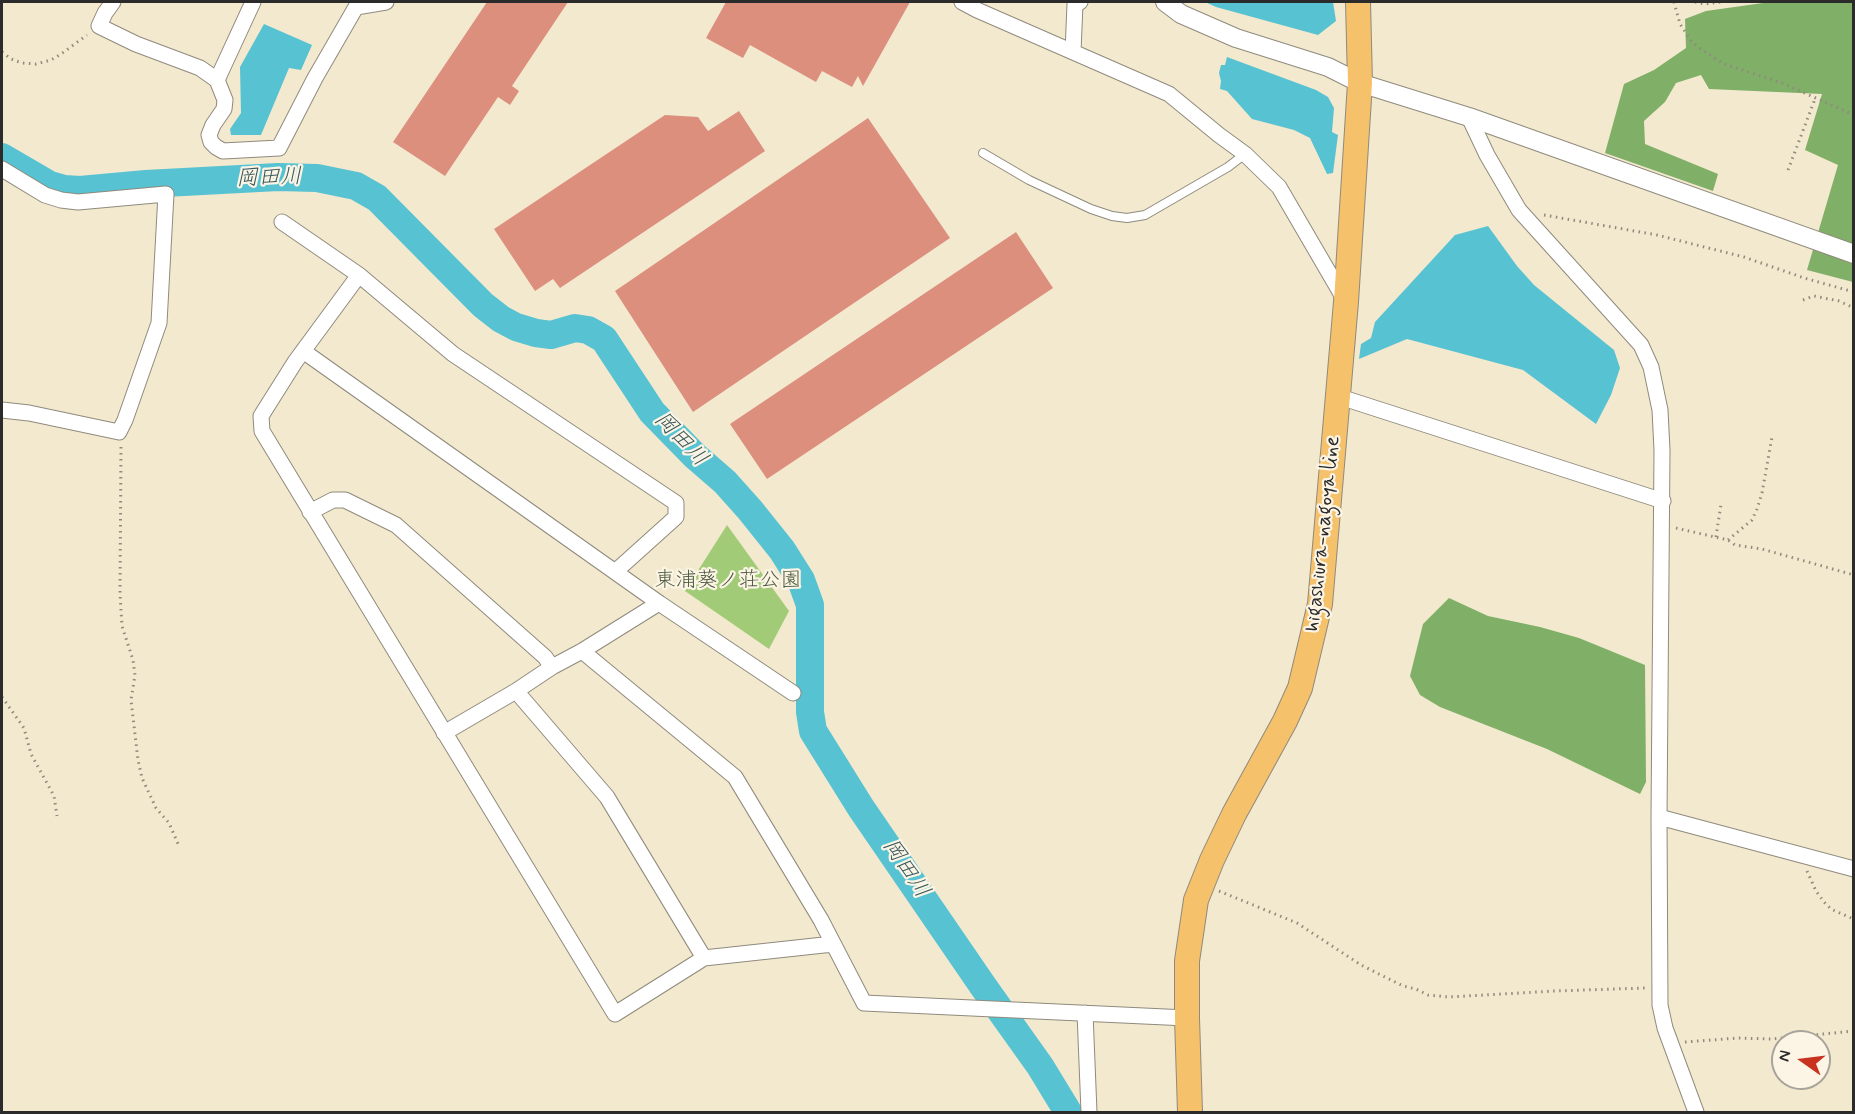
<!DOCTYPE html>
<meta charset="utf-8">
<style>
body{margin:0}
#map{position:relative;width:1855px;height:1114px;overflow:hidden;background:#f3e9cf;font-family:Mynerve,sans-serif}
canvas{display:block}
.frame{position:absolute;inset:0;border:3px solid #2b2b2b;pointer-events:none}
.north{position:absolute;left:1771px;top:1030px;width:60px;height:60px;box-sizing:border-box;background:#fcf5e5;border:2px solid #a8a49b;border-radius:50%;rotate:284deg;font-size:16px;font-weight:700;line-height:24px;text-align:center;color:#2b2b2b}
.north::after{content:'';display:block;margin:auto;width:21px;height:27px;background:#c8321e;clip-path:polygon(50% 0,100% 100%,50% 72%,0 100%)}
</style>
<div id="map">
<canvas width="1855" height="1114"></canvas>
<div class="frame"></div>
<div class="north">N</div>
</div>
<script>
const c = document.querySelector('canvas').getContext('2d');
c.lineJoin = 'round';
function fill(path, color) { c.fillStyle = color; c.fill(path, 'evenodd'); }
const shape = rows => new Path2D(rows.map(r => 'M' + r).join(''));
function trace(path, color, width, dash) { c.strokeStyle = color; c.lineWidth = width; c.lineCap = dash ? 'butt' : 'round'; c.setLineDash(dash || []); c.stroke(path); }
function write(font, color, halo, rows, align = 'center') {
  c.font = font + ' Mynerve,"Klee One",sans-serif'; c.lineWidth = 4.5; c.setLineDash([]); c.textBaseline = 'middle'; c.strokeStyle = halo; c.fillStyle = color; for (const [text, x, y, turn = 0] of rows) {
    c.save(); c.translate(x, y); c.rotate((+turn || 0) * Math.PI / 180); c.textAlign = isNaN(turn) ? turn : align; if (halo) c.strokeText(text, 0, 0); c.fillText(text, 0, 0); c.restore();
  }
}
fill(shape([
 [727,525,789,611,769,649,685,591]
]), '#a1cb77');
fill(shape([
 [1770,2,1853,2,1853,282,1807,270,1838,165,1805,150,1822,94,1709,89,1701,75,1676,83,1665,102,1644,121,1645,144,1718,174,1713,191,1605,153,1624,84,1654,70,1686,48,1685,19,1706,11],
 [1449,598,1488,616,1540,627,1579,638,1645,665,1646,782,1640,794,1547,749,1440,707,1420,695,1410,676,1423,624]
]), '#80af68');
fill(shape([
 [1205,2,1333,2,1336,21,1318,35,1216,7],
 [264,24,312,45,301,70,289,68,261,135,231,135,230,129,241,113,240,67],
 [1227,57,1316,90,1328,97,1334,108,1332,132,1338,135,1333,173,1327,174,1310,138,1294,130,1252,119,1227,91,1220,89,1221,81,1219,73,1221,65,1225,65],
 [1488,226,1517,266,1534,285,1614,350,1620,368,1611,395,1596,424,1523,370,1407,339,1359,359,1361,344,1371,338,1375,322,1455,235]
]), '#57c2d1');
trace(shape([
 [2,157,50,185,64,189,80,190,146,184,278,177,317,178,356,186,377,198,483,305,501,319,516,327,536,333,551,335,575,328,588,330,604,339,652,412,695,456,725,482,750,510,782,550,801,580,810,605,810,712,813,731,861,808,983,986,1040,1066,1068,1112]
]), '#57c2d1', 28);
fill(shape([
 [487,2,568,2,512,86,519,91,510,105,498,97,445,176,393,142],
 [726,2,910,2,863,86,858,76,852,87,822,71,816,82,750,45,743,58,706,38],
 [739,111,765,151,560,288,553,279,535,291,494,229,665,115,698,117,708,131],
 [868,118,950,238,693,412,615,291],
 [1016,232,1053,288,767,479,730,424]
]), '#dc8f7d');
const service = shape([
 [983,153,1029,180,1091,209,1112,216,1127,218,1145,215,1228,167,1245,154]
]);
const minor = shape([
 [113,2,105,13,99,26,136,44,200,68,217,80,225,100,224,109,213,125,209,135,211,142,216,147,223,151,279,148,315,78,356,7,386,2],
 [962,2,977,10,1169,94,1219,135,1245,154,1279,187,1346,302],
 [1073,52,1075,4,1080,2],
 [217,80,253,2],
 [1469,117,1487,155,1519,210,1641,345,1651,367,1660,410,1662,450,1659,817,1660,1005,1665,1028,1696,1112],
 [2,169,45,195,61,200,78,202,166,194,159,323,125,420,119,432,29,413,2,410],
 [282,222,359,275],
 [303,351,659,603,793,693],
 [1337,396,1663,501],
 [310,512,333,500,345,500,396,525,545,657,552,667],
 [616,571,676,517,676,503,453,354,359,275,295,362,261,416,262,431,615,1014,704,958,833,944],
 [582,651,735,777,821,920,864,1003,1187,1018],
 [516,691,607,797,704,958],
 [444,733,516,691,552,667,582,651,659,603],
 [1659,817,1854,869],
 [1085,1013,1089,1112]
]);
const tertiary = shape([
 [1165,2,1181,14,1236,38,1328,67,1360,83,1469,117,1854,254]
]);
const primary = shape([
 [1190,1112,1187,1018,1187,961,1196,900,1212,860,1234,814,1285,721,1300,688,1320,604,1346,302,1360,83,1358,2]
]);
trace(service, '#8f8a7d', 10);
trace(minor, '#8f8a7d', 17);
trace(tertiary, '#8f8a7d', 20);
trace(primary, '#8f8a7d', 26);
trace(shape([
 [1674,2,1680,24,1692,42,1705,52,1724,64,1782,83,1854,115],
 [1695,2,1705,4,1721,2],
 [2,52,11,59,22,63,36,64,51,60,61,54,87,35],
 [1788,170,1815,99],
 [1544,215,1657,235,1744,257,1804,278,1854,292],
 [1803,300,1814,296,1839,301,1854,308],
 [121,447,120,593,122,626,133,660,135,675,131,700,138,760,142,778,156,808,169,823,179,846],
 [1676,528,1728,540,1735,545,1762,549,1854,575],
 [1716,537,1721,504],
 [1728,540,1752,520,1757,509,1762,493,1772,437],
 [2,697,24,728,31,754,54,796,57,816],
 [1807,871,1816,891,1824,902,1831,909,1851,918],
 [1219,891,1297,923,1361,965,1403,986,1416,989,1428,995,1449,997,1555,991,1645,988],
 [1685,1042,1738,1038,1772,1039,1854,1031]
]), '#8f8a7d', 3, [1.5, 4.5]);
trace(service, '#fff', 8);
trace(minor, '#fff', 15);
trace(tertiary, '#fff', 18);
trace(primary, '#f5c16b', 24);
write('21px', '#2b2b2b', '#fcf5e5', [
 ["higashiura-nagoya line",1324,534,-84]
]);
write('21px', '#4e5b42', '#fcf5e5', [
 ["東浦葵ノ荘公園",728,582]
]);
write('italic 22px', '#38585d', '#fcf5e5', [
 ["岡田川",269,179,-2],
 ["岡田川",680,440,46],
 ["岡田川",905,869,56]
]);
</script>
